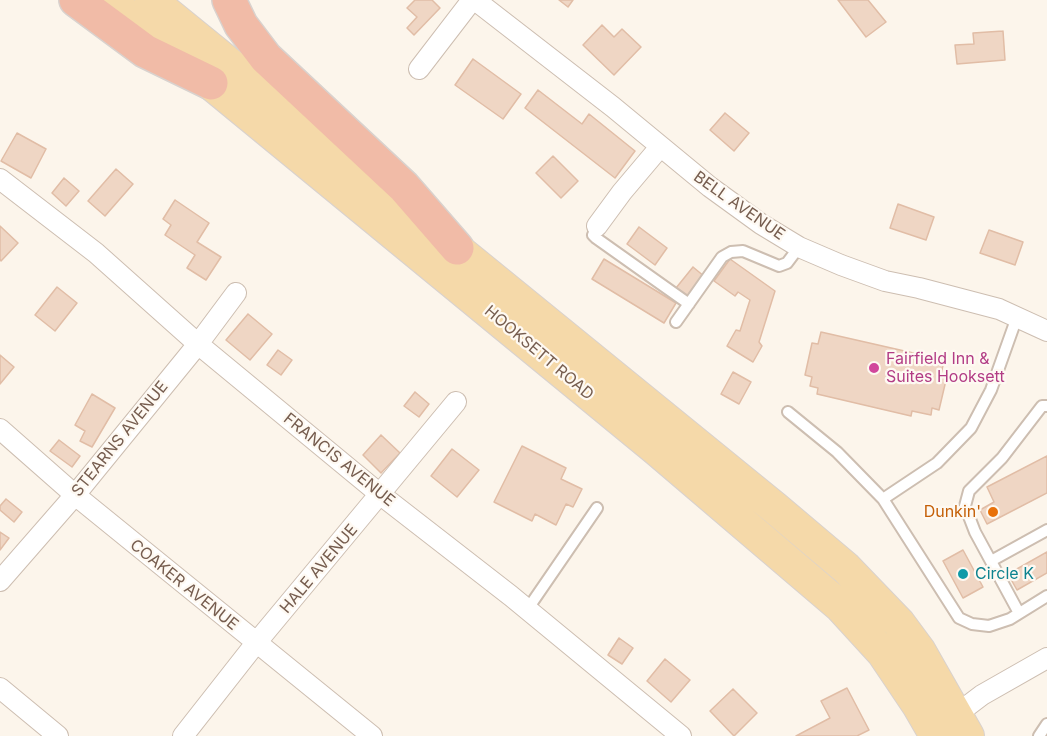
<!DOCTYPE html>
<style>
body{margin:0}
canvas{display:block;background:#fcf5eb}
</style>
<canvas width="1047" height="736"></canvas>
<script>
const c = document.querySelector('canvas').getContext('2d');
c.lineJoin = 'round';
function fill(path, color) { c.fillStyle = color; c.fill(path, 'evenodd'); }
const shape = rows => new Path2D(rows.map(r => 'M' + r).join(''));
function trace(path, color, width, dash) { c.strokeStyle = color; c.lineWidth = width; c.lineCap = dash ? 'butt' : 'round'; c.setLineDash(dash || []); c.stroke(path); }
function write(font, color, halo, rows, align = 'center') {
  c.font = font + ' Inter,sans-serif'; c.lineWidth = 4.5; c.setLineDash([]); c.textBaseline = 'middle'; c.strokeStyle = halo; c.fillStyle = color; for (const [text, x, y, turn = 0] of rows) {
    c.save(); c.translate(x, y); c.rotate((+turn || 0) * Math.PI / 180); c.textAlign = isNaN(turn) ? turn : align; if (halo) c.strokeText(text, 0, 0); c.fillText(text, 0, 0); c.restore();
  }
}
const building = shape([
 [415,0,432,0,440,8,414,35,407,28,417,17,407,8,415,0],
 [559,0,573,0,568,7,559,0],
 [838,0,868,0,886,22,866,37,838,0],
 [602,25,614,37,622,29,641,47,614,75,583,45,602,25],
 [1003,31,1005,60,957,64,955,45,974,44,973,33,1003,31],
 [473,59,521,94,503,119,455,85,473,59],
 [538,90,582,124,589,114,635,151,615,178,525,108,538,90],
 [725,113,749,133,734,151,710,130,725,113],
 [17,133,46,149,31,178,1,161,17,133],
 [553,156,578,181,561,198,536,173,553,156],
 [116,169,133,184,105,216,88,201,116,169],
 [64,178,79,191,66,206,52,193,64,178],
 [175,200,209,223,197,242,221,257,206,280,187,268,195,255,165,235,171,225,163,219,175,200],
 [898,204,934,217,926,240,890,228,898,204],
 [0,226,18,243,1,261,0,259,0,226],
 [639,227,667,248,655,265,627,244,639,227],
 [989,230,1023,242,1015,265,980,253,989,230],
 [604,259,676,303,664,323,592,279,604,259],
 [730,259,775,291,759,342,762,346,753,362,727,346,736,330,740,331,750,300,738,292,735,296,714,281,730,259],
 [693,267,705,277,688,298,676,288,693,267],
 [57,287,77,303,55,331,35,315,57,287],
 [248,314,272,334,250,360,226,340,248,314],
 [821,332,944,360,941,375,947,376,939,410,932,408,931,415,912,411,911,416,817,394,818,388,810,386,812,377,805,375,812,343,818,344,821,332],
 [278,350,292,360,281,375,267,365,278,350],
 [0,355,14,367,0,384,0,355],
 [733,372,751,382,739,404,721,394,733,372],
 [415,392,429,404,419,417,404,406,415,392],
 [92,394,115,408,92,447,80,441,85,431,75,425,92,394],
 [381,435,400,453,381,473,363,455,381,435],
 [59,440,80,456,72,467,50,451,59,440],
 [522,446,566,468,561,479,582,489,573,507,566,504,556,525,535,514,532,521,494,502,522,446],
 [452,449,479,470,457,497,431,476,452,449],
 [1047,456,1047,493,987,524,980,510,994,502,987,487,1047,456],
 [6,499,22,512,14,522,0,510,0,506,6,499],
 [0,532,9,538,0,550,0,532],
 [963,550,983,587,963,598,943,561,963,550],
 [1047,552,1047,573,1017,590,1008,574,1047,552],
 [619,638,633,648,622,664,608,655,619,638],
 [665,659,690,680,671,702,647,681,665,659],
 [847,688,869,730,857,736,796,736,830,718,821,701,847,688],
 [733,689,757,713,734,736,710,711,733,689]
]);
fill(building, '#efd6c4');
trace(building, '#e1bda6', 1.5);
const lane = shape([
 [597,226,593,235,596,238,689,304],
 [676,322,722,257,731,252,743,251,779,266,787,263,799,247],
 [788,412,837,452,883,499,959,618,972,624,989,626,1010,619,1047,596],
 [883,499,937,463,971,428,991,390,1017,317],
 [991,561,1047,530],
 [527,610,597,508],
 [1019,613,975,532,965,506,969,491,1002,458,1042,406,1047,406],
 [1039,736,1047,724]
]);
const street = shape([
 [475,0,613,107,710,187,761,224,799,247,841,265,885,281,919,288,999,309,1047,331],
 [419,69,472,0],
 [0,179,96,253,198,344,381,495,511,596,681,736],
 [597,226,622,192,660,147],
 [0,429,75,495,372,736],
 [0,581,75,495,198,344,236,293],
 [0,688,58,736],
 [957,714,982,695,1047,658],
 [183,736,256,643,456,402]
]);
const primary = shape([
 [109,0,657,450,840,606,883,653,918,705,936,736],
 [151,0,775,508,846,568,899,623,919,650,968,736]
]);
const highway = shape([
 [76,0,145,51,211,83],
 [229,0,241,25,266,58,404,187,457,248]
]);
trace(lane, '#cdbeb1', 14);
trace(street, '#cdbeb1', 22);
trace(primary, '#d9d2ce', 34);
trace(highway, '#d9d2ce', 36);
trace(lane, '#fff', 10);
trace(street, '#fff', 20);
trace(primary, '#f5d9a9', 32);
trace(highway, '#f1bba7', 33);
for (const [x, y, r, color] of [
 [874,368,6,"#d1479c"],
 [993,512,6,"#e8710a"],
 [963,574,6,"#0f9aa8"]
]) { const dot = new Path2D(); dot.arc(x, y, r, 0, 2 * Math.PI); c.fillStyle = color; c.fill(dot); trace(dot, '#fef9f2', 2); }
write('16px', '#765d4f', '#fef9f2', [
 ["BELL AVENUE",739,206,35],
 ["HOOKSETT ROAD",539,353,40],
 ["STEARNS AVENUE",120,439,-51],
 ["FRANCIS AVENUE",339,460,39],
 ["HALE AVENUE",319,569,-50],
 ["COAKER AVENUE",184,585,39]
]);
write('16px', '#b23c85', '#fef9f2', [
 ["Fairfield Inn &",886,359],
 ["Suites Hooksett",886,377]
], 'left');
write('16px', '#c56008', '#fef9f2', [
 ["Dunkin'",981,512]
], 'right');
write('16px', '#0d838f', '#fef9f2', [
 ["Circle K",975,574]
], 'left');
</script>
